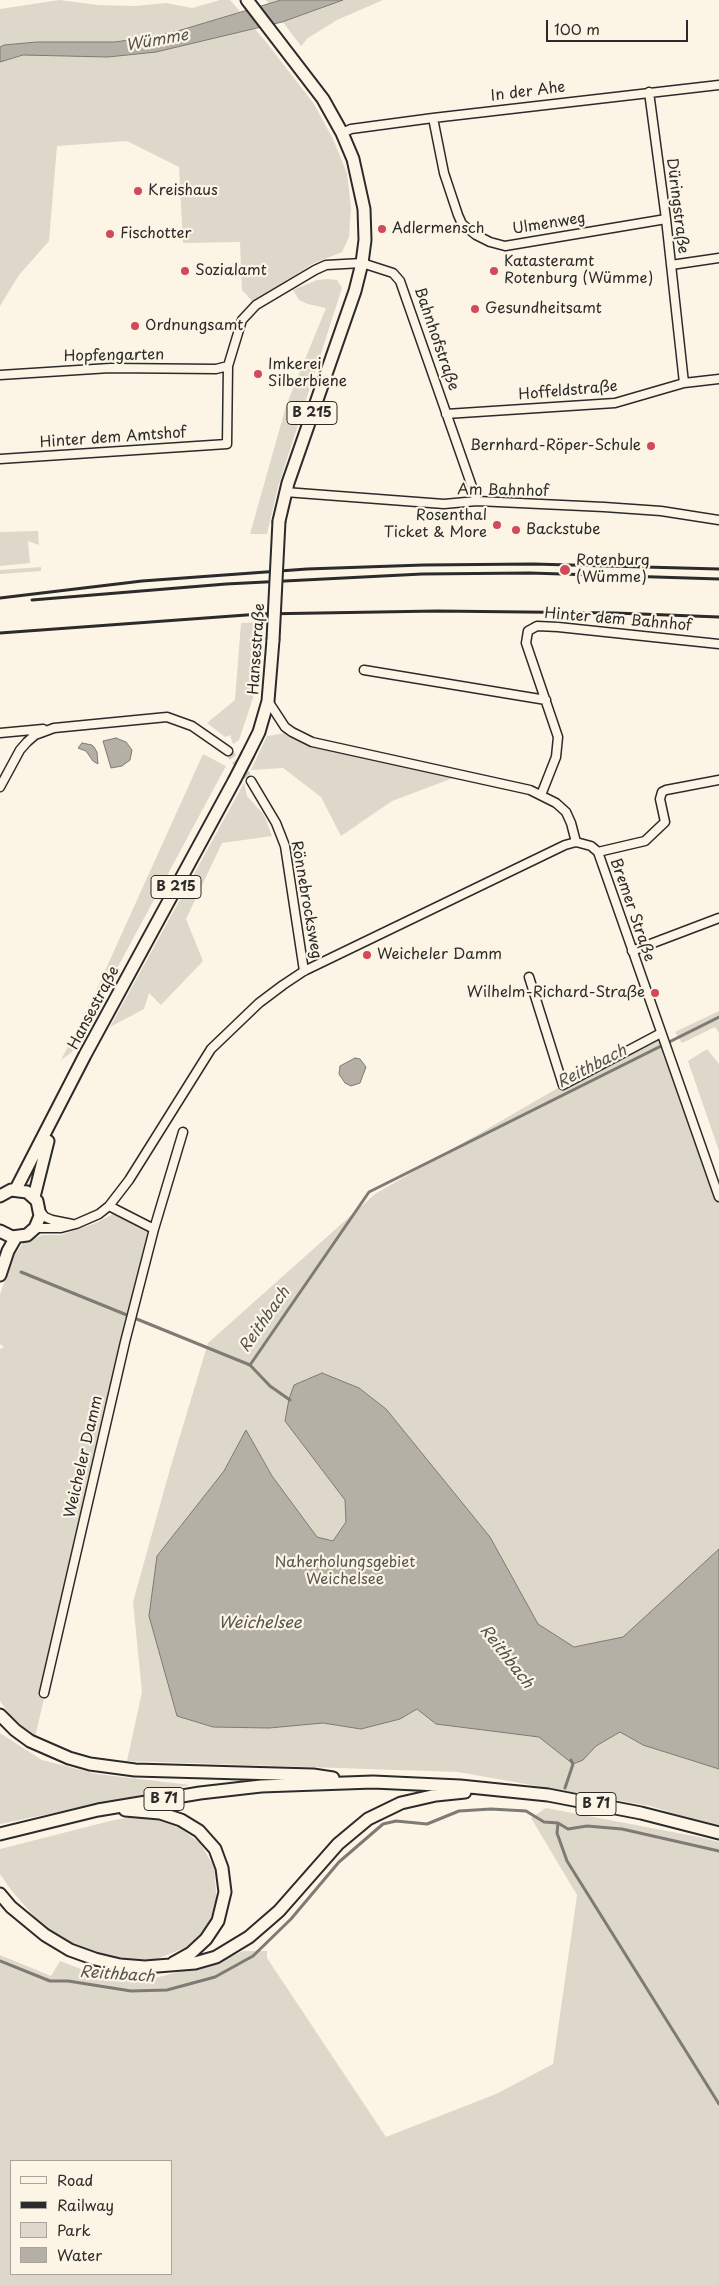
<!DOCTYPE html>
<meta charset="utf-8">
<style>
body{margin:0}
#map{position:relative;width:719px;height:2285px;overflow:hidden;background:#fcf5e5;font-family:"Playpen Sans",sans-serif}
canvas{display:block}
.legend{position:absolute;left:10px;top:2160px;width:162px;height:115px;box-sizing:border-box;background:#fcf5e5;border:1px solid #a8a49b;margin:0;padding:6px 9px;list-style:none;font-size:15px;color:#2b2b2b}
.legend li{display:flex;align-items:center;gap:10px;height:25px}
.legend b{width:25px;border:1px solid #a8a49b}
.scale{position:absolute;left:546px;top:20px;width:142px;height:22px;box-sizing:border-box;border:2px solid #2b2b2b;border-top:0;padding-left:6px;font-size:15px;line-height:18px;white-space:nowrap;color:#2b2b2b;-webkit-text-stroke:4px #fcf5e5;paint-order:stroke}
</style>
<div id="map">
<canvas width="719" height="2285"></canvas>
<ul class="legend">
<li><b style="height:6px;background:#fcf5e5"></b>Road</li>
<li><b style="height:6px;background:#2b2b2b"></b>Railway</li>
<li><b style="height:14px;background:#ded8ca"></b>Park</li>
<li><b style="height:14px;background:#b4b0a5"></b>Water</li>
</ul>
<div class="scale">100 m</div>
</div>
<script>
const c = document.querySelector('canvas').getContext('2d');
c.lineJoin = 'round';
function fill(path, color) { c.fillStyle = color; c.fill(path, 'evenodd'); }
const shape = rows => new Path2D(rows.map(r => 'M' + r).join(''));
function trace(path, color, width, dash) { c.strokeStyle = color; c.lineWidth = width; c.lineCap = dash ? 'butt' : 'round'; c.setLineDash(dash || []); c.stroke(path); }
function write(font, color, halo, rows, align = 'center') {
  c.font = font + ' "Playpen Sans",sans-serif'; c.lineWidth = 4.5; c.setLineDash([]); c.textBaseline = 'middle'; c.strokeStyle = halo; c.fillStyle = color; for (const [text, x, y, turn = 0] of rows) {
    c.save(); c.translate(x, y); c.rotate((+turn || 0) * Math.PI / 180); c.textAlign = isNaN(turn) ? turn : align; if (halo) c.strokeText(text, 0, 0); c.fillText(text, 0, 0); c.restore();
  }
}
fill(shape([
 [59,0,98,5,135,6,166,3,192,8,220,0,230,0,266,42,314,104,333,139,347,173,351,207,349,237,342,252,312,264,253,302,242,290,240,242,183,243,179,167,127,141,57,146,49,241,19,275,0,306,0,9],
 [266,0,383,0,337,20,308,38,301,46],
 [328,279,337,280,342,288,278,487,267,534,250,534,286,406,326,308,308,304,299,300,293,290,317,280],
 [38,531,39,545,28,541,30,563,0,566,0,532],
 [41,567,41,571,0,574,0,570],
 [264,622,253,698,239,740,233,744,230,735,225,737,207,723,235,700,241,623],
 [292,732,302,738,464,774,392,801,341,836,321,797,283,768,251,770,267,736],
 [203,754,226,766,72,1052,61,1060,95,993],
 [244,783,247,796,264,815,272,836,222,843,186,919,203,961,161,1005,149,993,144,1009,110,1027],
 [719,1011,719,1033,715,1027,682,1043,675,1032],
 [661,1033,719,1197,719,1827,650,1806,458,1772,127,1761,142,1692,133,1602,170,1469,208,1343,375,1194,563,1085],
 [707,1049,719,1064,719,1151,688,1061],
 [117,1212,154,1229,35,1737,16,1724,0,1701,0,1349,4,1347,0,1344,0,1294,14,1256,23,1243,42,1235,61,1235,96,1223],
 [0,1733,42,1760,97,1774,190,1785,0,1824],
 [546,1808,699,1837,719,1842,719,2285,0,2285,0,1955,51,1976,60,1961,91,1973,126,1978,155,1978,221,1961,243,1951,267,1951,267,1958,386,2137,496,2094,553,2064,577,1895,531,1818],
 [11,2161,171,2161,171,2274,11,2274],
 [135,1817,156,1819,177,1826,200,1843,214,1867,217,1905,212,1922,187,1947,157,1959,129,1960,98,1953,64,1940,38,1921,11,1890,0,1874,0,1849,114,1820]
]), '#ded8ca');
const water = shape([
 [281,0,343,0,282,22,156,52,108,57,23,55,0,62,0,47,4,45,37,42,115,42,143,38,171,33,281,0],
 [116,738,126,742,132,750,130,760,122,766,111,768,103,741,116,738],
 [82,743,92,745,94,747,97,752,98,764,93,761,86,751,78,748,82,743],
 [355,1058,360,1059,366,1067,360,1083,351,1086,345,1083,339,1074,340,1066,355,1058],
 [322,1373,359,1388,386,1409,490,1537,538,1624,574,1647,623,1637,719,1549,719,1769,643,1745,620,1732,596,1746,583,1760,573,1764,539,1737,436,1724,417,1709,400,1719,361,1729,323,1723,269,1728,213,1727,177,1716,149,1616,157,1556,224,1471,246,1430,272,1476,317,1537,333,1541,346,1522,345,1500,285,1421,289,1399,294,1385,322,1373]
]);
fill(water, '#b4b0a5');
trace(water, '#7d7b74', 1);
trace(shape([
 [21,1272,250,1365],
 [290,1400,270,1386,250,1365,369,1192,719,1017],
 [565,1788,573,1764,571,1760],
 [558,1823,557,1833,567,1861,719,2104],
 [0,1961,50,1981,68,1981,131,1991,167,1990,215,1977,253,1956,291,1919,339,1862,383,1824,396,1821,427,1824,459,1811,491,1809,526,1811,544,1822,558,1823,568,1829,587,1826,622,1829,719,1851]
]), '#7d7b74', 3);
trace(shape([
 [228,751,251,781]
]), '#d2cdc0', 8, [8, 4]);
const street = shape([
 [649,92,666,219,684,383],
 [433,118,444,173,458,215,462,224,476,235,490,242,505,246,666,219],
 [342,133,351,129,433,118,719,85],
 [671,265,719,258],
 [0,375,110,368,216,369,228,366],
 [446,414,615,403,684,383,719,379],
 [0,459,227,444,228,366,242,320,256,305,315,270,326,265,362,263,393,273,400,281,477,501],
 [285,492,444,504,477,501,604,507,661,511,719,520],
 [364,670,546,700],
 [268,701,285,727,292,732,312,742,530,790,556,803,566,812,571,823,576,842],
 [0,733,43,729],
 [251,781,276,823,285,846,304,971],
 [0,787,20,750,27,742,35,735,54,728,167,717,192,726,228,751],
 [541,795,556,757,558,737,526,643,528,631,537,626,558,627,719,644],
 [598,852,645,841,665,822,660,799,662,792,666,790,719,780],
 [632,951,719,918],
 [529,977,563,1085,661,1033],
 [109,1206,154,1229],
 [40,1211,45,1217,52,1220,72,1224],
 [35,1228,61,1228,76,1224,99,1214,109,1206,129,1180,211,1049,259,1003,283,985,304,971,565,845,576,842,591,846,598,852,719,1197],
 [44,1693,125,1342,154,1229,183,1132]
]);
const primary = shape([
 [247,0,323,99,342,133,353,159,364,209,365,240,362,263,355,291,288,483,279,521],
 [248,754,259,732,268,701,273,640],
 [16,1189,85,1055,234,781],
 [0,1196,11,1190,27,1192,37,1201,40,1216,35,1228,27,1235,12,1237,0,1231],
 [34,1197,48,1141],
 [0,1275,8,1251,16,1237],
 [0,1715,15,1730,30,1741,69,1758,90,1764,135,1770,313,1775,333,1778],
 [125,1810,160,1813,181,1820,199,1831,215,1849,222,1868,225,1892,218,1921,206,1939,191,1953,173,1963],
 [0,1834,98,1810,200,1793,261,1786,373,1782,460,1786,548,1795,641,1813,719,1833],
 [0,1894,11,1907,45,1935,70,1950,95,1959,120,1965,145,1967,195,1963,216,1957,249,1937,279,1911,338,1844,368,1819,401,1803,436,1795,465,1792]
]);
trace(street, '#2b2b2b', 11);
trace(primary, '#2b2b2b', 15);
trace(street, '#fcf5e5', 8);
trace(primary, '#fcf5e5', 11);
trace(shape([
 [0,598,142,581,307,569,423,565,533,564,719,569],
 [32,600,226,584,422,574,530,573,719,579],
 [0,633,260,614,437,611,615,613,719,617]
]), '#2b2b2b', 3);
const primaryBridge = shape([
 [273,640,279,521],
 [234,781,248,754]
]);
trace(primaryBridge, '#2b2b2b', 15, []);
trace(primaryBridge, '#fcf5e5', 11);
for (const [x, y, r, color] of [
 [138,191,5,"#d1495b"],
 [382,229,5,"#d1495b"],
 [110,234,5,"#d1495b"],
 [185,271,5,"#d1495b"],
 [494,271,5,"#d1495b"],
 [475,309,5,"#d1495b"],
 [135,326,5,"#d1495b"],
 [258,374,5,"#d1495b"],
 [651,446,5,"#d1495b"],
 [497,525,5,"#d1495b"],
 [516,530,5,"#d1495b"],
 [565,570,6,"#d1495b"],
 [367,955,5,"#d1495b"],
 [655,993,5,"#d1495b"]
]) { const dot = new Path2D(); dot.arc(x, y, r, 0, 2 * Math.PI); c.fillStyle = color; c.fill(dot); trace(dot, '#fcf5e5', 2); }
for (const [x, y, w] of [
 [312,413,50],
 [176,887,50],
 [164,1799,40],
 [596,1804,40]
]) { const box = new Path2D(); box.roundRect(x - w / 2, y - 11.5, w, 23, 4); c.fillStyle = '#fcf5e5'; c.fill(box); trace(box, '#2b2b2b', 1); }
write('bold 14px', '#2b2b2b', null, [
 ["B 215",312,413],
 ["B 215",176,887],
 ["B 71",164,1799],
 ["B 71",596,1804]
]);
write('15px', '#2b2b2b', '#fcf5e5', [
 ["In der Ahe",528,92,-7],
 ["Düringstraße",677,206,83],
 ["Ulmenweg",549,224,-9],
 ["Bahnhofstraße",436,339,71],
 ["Hopfengarten",114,356,-1],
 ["Hoffeldstraße",568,391,-5],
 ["Hinter dem Amtshof",113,438,-4],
 ["Am Bahnhof",503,491,1],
 ["Hinter dem Bahnhof",618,620,5],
 ["Hansestraße",257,649,-86],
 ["Rönnebrocksweg",306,900,80],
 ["Bremer Straße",632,910,71],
 ["Hansestraße",94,1008,-62],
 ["Weicheler Damm",84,1457,-77]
]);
write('15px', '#2b2b2b', '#fcf5e5', [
 ["Kreishaus",148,191],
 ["Adlermensch",392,229],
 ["Fischotter",120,234],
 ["Katasteramt",504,262],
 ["Rotenburg (Wümme)",504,279],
 ["Sozialamt",195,271],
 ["Gesundheitsamt",485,309],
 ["Ordnungsamt",145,326],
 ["Imkerei",268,365],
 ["Silberbiene",268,382],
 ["Bernhard-Röper-Schule",641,446,"right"],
 ["Rosenthal",487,516,"right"],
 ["Ticket & More",487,533,"right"],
 ["Backstube",526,530],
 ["Rotenburg",576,561],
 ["(Wümme)",576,578],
 ["Weicheler Damm",377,955],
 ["Wilhelm-Richard-Straße",645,993,"right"]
], 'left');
write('15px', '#585653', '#fcf5e5', [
 ["Naherholungsgebiet",345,1563],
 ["Weichelsee",345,1580]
]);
write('italic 16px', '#545350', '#fcf5e5', [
 ["Wümme",157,41,-10],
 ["Reithbach",592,1067,-27],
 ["Reithbach",265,1320,-55],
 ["Weichelsee",260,1624],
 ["Reithbach",506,1657,52],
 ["Reithbach",117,1975,4]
]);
</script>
